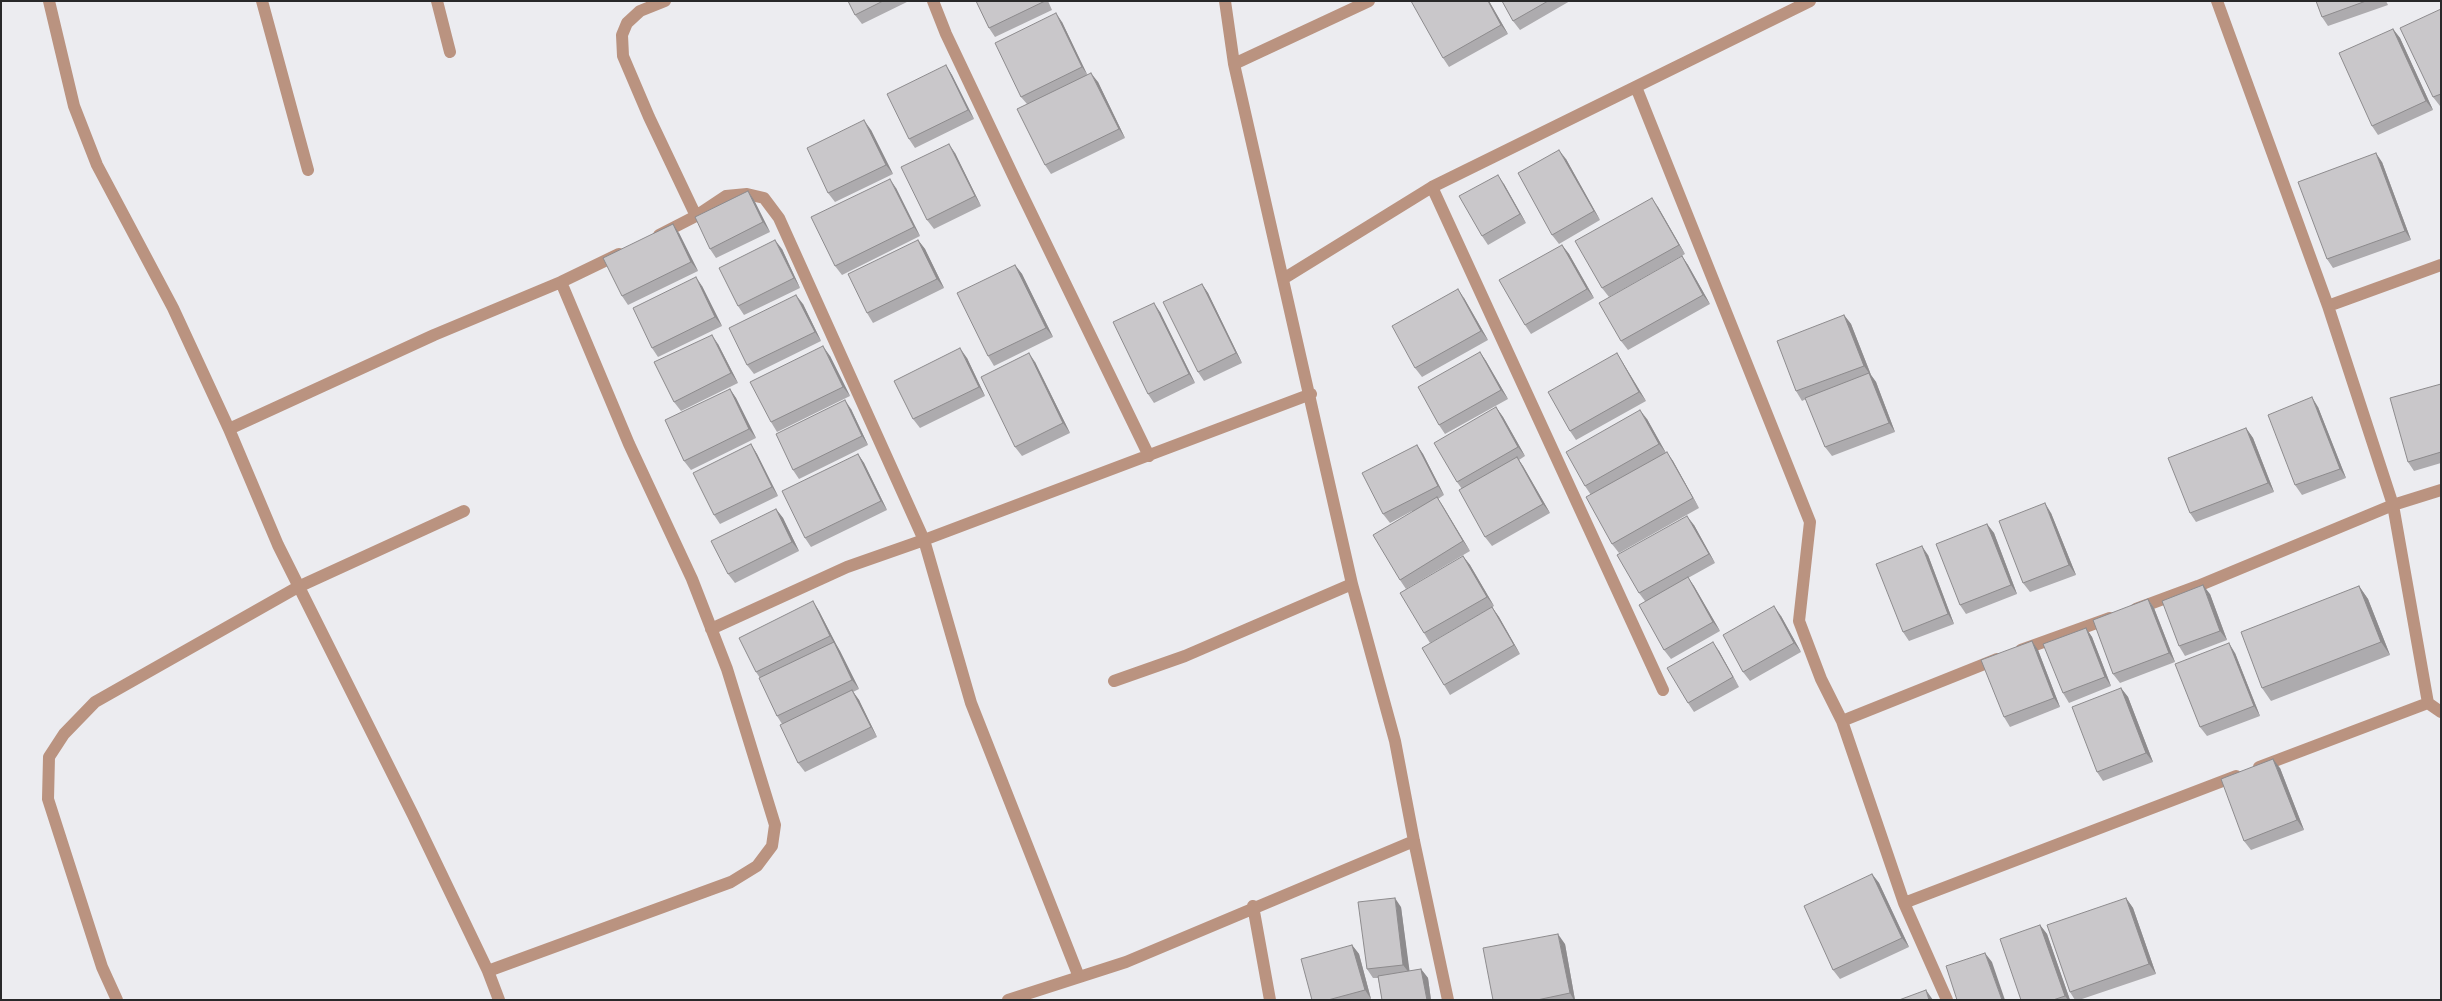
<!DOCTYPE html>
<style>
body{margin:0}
#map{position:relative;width:2442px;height:1001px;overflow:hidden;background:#ececf0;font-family:"Archivo Narrow",sans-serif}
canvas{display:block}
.frame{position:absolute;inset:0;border:2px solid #29292a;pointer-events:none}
</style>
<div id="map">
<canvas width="2442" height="1001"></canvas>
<div class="frame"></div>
</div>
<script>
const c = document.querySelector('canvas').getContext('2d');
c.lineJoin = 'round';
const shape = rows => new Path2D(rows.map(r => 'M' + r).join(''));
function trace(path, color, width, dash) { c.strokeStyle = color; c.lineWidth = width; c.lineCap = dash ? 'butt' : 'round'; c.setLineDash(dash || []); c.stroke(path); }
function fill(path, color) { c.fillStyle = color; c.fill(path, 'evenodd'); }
trace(shape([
 [49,1,74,106,97,165,173,308,229,429,278,545,413,815,488,971,499,1000],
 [262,1,308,170],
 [437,1,450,52],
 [933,1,946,34,1019,188,1149,456],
 [1225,1,1234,64,1352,584,1395,741,1414,841,1448,1000],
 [2217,1,2328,306,2393,505,2428,703,2441,712],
 [1234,64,1369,1],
 [1636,87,1810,522,1799,621,1821,679,1842,721],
 [1432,187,1663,690],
 [696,216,726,196,747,194,764,198,779,218,924,540,847,567,711,629],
 [659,235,696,216,649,117,623,56,622,35,627,23,640,11,665,1],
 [1283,279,1432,187,1810,1],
 [2328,306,2441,265],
 [229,429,434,335,561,282,619,254],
 [2136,609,2198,586,2393,505,2441,490],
 [2021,650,2110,618],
 [1114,681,1185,656,1352,584],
 [2259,767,2428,703],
 [1904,903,2236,776],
 [1253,906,1270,1000],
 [488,971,731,882,757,866,772,846,775,825,727,669,692,579,629,444,561,282],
 [1079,977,971,703,924,540,1311,394],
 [117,1000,102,967,48,799,49,757,64,734,95,702,298,587,464,511],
 [1008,1000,1126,962,1414,841],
 [1947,1000,1904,903,1842,721,1997,659]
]), '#ba9380', 12);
fill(shape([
 [848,1,909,1,862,24,855,15],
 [976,1,1048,1,1052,10,995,37,989,28],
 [1489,1,1508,34,1449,67,1443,58],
 [1502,1,1570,1,1520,30,1513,21],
 [2316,1,2386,1,2388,5,2328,26,2322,17],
 [2441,9,2441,106,2440,106,2433,97],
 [1062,22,1087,75,1098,82,1125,138,1051,174,1045,165,1027,104,1021,97],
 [2393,29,2400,38,2433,110,2378,135,2372,126],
 [946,65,952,75,974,119,915,148,909,139],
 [871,130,893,174,835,202,828,193],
 [955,153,981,206,934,229,927,220],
 [1566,159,1600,220,1559,244,1552,235],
 [2382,162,2411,240,2333,268,2327,259],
 [1504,184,1526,223,1488,245,1482,236],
 [896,188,920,236,842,275,835,266],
 [754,200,770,232,716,258,710,249],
 [1658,207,1685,254,1609,297,1602,288],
 [679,233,698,271,628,305,622,296],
 [918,240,925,249,944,288,873,323,867,313],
 [1562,245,1569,254,1594,298,1531,334,1525,325],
 [782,249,800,288,744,315,738,306],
 [1682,256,1688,265,1710,304,1628,350,1621,341],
 [1015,265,1022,274,1053,337,994,366,988,356],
 [1202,284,1208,293,1242,363,1204,381,1198,372],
 [702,286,722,326,658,357,652,348],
 [1464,298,1488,340,1422,377,1415,368],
 [803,304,821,341,754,374,747,365],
 [1160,312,1195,383,1154,403,1148,394],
 [1844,315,1851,324,1871,375,1876,382,1895,432,1832,456,1825,447,1806,399,1802,401,1796,391],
 [718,344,738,383,681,411,674,402],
 [1480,352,1486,361,1508,399,1445,434,1439,425],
 [1617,353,1623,363,1646,401,1576,440,1570,431],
 [830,356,850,396,777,432,771,422],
 [967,358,985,396,920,428,913,419],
 [1035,362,1070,433,1022,456,1015,447],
 [2441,384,2441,463,2414,471,2408,462],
 [730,389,736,398,756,438,691,470,684,461],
 [1496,407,1503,417,1525,456,1519,460,1523,466,1550,513,1492,546,1485,537,1462,489,1457,482],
 [2318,407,2346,478,2302,495,2295,485],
 [851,409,868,445,799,479,793,470],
 [1647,419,1666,453,1673,461,1699,508,1619,553,1612,544,1591,495,1585,486],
 [2246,428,2253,438,2274,492,2196,522,2190,513],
 [751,444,757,454,778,496,720,524,714,515],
 [1417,445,1423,454,1444,495,1438,499,1470,551,1406,589,1400,580,1412,511,1390,523,1383,514],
 [858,454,864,463,887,510,811,547,805,538],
 [776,509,783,518,799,551,735,583,728,574],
 [2051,513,2076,575,2030,592,2023,583],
 [1987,524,1994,533,2017,594,1966,614,1960,605],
 [1694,525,1715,563,1688,578,1694,586,1720,631,1671,659,1664,650,1645,601,1639,593],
 [1928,555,1954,624,1909,641,1903,632],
 [1463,556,1470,565,1494,606,1430,643,1424,633],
 [2359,586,2368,599,2390,655,2271,701,2262,688],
 [2210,594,2227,640,2185,656,2179,646],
 [2148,599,2154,608,2175,662,2120,683,2113,674],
 [813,601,819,611,836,644,840,651,859,689,853,692,859,700,877,737,805,772,798,763,782,724,777,716,760,678,756,672],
 [1492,607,1499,617,1520,654,1450,695,1444,685],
 [1781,616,1801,652,1750,681,1743,672],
 [2086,628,2092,637,2111,686,2069,703,2063,693],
 [2038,650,2060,707,2010,727,2004,717],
 [1719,651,1739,687,1694,712,1688,703],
 [2235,653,2260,716,2207,736,2200,727],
 [2121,688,2128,697,2153,762,2103,781,2097,772],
 [2280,768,2304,830,2251,850,2244,841],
 [1872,874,1879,883,1909,947,1840,979,1833,970],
 [2126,898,2133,908,2156,974,2079,1000,2075,1000,2070,992],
 [1401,907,1409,971,1421,969,1428,978,1431,1000,1382,1000,1378,978,1373,978,1367,969],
 [2040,925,2047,934,2070,1000,2021,1000],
 [1565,944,1575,1000,1493,1000],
 [1352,945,1359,954,1371,999,1312,1000]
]), '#adabae');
fill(shape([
 [1488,1,1489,1,1508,34,1501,25],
 [1056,13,1062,22,1088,76,1082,67],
 [2393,29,2400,38,2433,110,2426,101],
 [946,65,952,75,974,119,968,110],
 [1091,73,1098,82,1125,138,1119,129],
 [864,120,871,130,893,174,886,165],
 [949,144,955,153,981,206,975,196],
 [1559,150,1566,159,1600,220,1594,211],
 [2376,153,2382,162,2411,240,2405,231],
 [1498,175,1504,184,1526,223,1520,214],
 [890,179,896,188,920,236,914,227],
 [748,191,754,200,770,232,763,222],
 [1652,198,1658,207,1685,254,1679,245],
 [673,224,679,233,698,271,691,262],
 [775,240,782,249,800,288,794,278],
 [918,240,925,249,944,288,937,279],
 [1562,245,1569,254,1594,298,1587,289],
 [1682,256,1688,265,1710,304,1703,295],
 [1015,265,1022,274,1053,337,1046,328],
 [696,277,702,286,722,326,715,317],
 [1202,284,1208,293,1242,363,1236,353],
 [1458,289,1464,298,1488,340,1481,331],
 [796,295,803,304,821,341,815,332],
 [1154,303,1160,312,1195,383,1189,374],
 [1844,315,1851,324,1871,375,1876,382,1895,432,1889,423,1869,373,1864,366],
 [712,335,718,344,738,383,731,373],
 [823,346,830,356,850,396,843,387],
 [960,348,967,358,985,396,979,387],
 [1480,352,1486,361,1508,399,1501,390],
 [1029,353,1035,362,1070,433,1063,423],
 [1617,353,1623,363,1646,401,1639,392],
 [730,389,736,398,756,438,749,429],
 [2312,397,2318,407,2346,478,2340,469],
 [845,400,851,409,868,445,862,436],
 [1496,407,1503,417,1525,456,1518,447],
 [1640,410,1647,419,1666,453,1659,444],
 [2246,428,2253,438,2274,492,2268,483],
 [751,444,757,454,778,496,772,487],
 [1417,445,1423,454,1444,495,1438,486],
 [1667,452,1673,461,1699,508,1693,498],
 [858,454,864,463,887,510,881,501],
 [1517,457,1523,466,1550,513,1543,504],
 [1437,497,1443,506,1470,551,1463,541],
 [2045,503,2051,513,2076,575,2069,565],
 [776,509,783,518,799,551,792,542],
 [1687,516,1694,525,1715,563,1709,554],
 [1987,524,1994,533,2017,594,2011,585],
 [1922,546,1928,555,1954,624,1948,614],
 [1463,556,1470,565,1494,606,1487,597],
 [1688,577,1694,586,1720,631,1713,622],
 [2203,585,2210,594,2227,640,2220,631],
 [2359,586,2368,599,2390,655,2381,642],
 [2148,599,2154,608,2175,662,2169,653],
 [813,601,819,611,836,644,840,651,859,689,852,680,834,643,830,636],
 [1774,606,1781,616,1801,652,1794,643],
 [1492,607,1499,617,1520,654,1514,645],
 [2086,628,2092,637,2111,686,2105,677],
 [2032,641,2038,650,2060,707,2054,698],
 [1713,642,1719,651,1739,687,1733,677],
 [2229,643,2235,653,2260,716,2254,706],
 [2121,688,2128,697,2153,762,2146,753],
 [852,690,859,700,877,737,871,727],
 [2273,759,2280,768,2304,830,2297,820],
 [1872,874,1879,883,1909,947,1902,938],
 [1395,898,1401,907,1410,974,1403,965],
 [2126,898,2133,908,2156,974,2149,964],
 [2040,925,2047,934,2070,1000,2068,1000,2065,996],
 [1558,934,1565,944,1575,1000,1574,1000,1570,993],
 [1352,945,1359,954,1371,999,1365,990],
 [1985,953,1992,962,2005,1000,2002,1000],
 [1421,969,1428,978,1431,1000,1427,1000],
 [1926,990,1933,1000,1929,1000]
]), '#8d8b8d');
const building = shape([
 [848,1,883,1,855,15,848,1],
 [976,1,1045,1,989,28,976,1],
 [1411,1,1488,1,1501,25,1443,58,1411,1],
 [1502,1,1548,1,1513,21,1502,1],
 [2316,1,2366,1,2322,17,2316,1],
 [2441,9,2441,94,2433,97,2400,28,2441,9],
 [1056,13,1082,67,1021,97,995,43,1056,13],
 [2393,29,2426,101,2372,126,2339,53,2393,29],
 [946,65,968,110,909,139,887,94,946,65],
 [1091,73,1119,129,1045,165,1017,109,1091,73],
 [864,120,886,165,828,193,807,148,864,120],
 [949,144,975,196,927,220,901,167,949,144],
 [1559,150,1594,211,1552,235,1518,173,1559,150],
 [2376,153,2405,231,2327,259,2298,182,2376,153],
 [1498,175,1520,214,1482,236,1459,196,1498,175],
 [890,179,914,227,835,266,811,217,890,179],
 [748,191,763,222,710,249,695,217,748,191],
 [1652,198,1679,245,1602,288,1575,241,1652,198],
 [673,224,691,262,622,296,603,258,673,224],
 [775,240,794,278,738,306,719,268,775,240],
 [918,240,937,279,867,313,848,274,918,240],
 [1562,245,1587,289,1525,325,1499,280,1562,245],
 [1682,256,1703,295,1621,341,1599,303,1682,256],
 [1015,265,1046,328,988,356,957,293,1015,265],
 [696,277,715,317,652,348,633,308,696,277],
 [1202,284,1236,353,1198,372,1163,302,1202,284],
 [1458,289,1481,331,1415,368,1392,326,1458,289],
 [796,295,815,332,747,365,729,328,796,295],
 [1154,303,1189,374,1148,394,1113,322,1154,303],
 [1844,315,1864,366,1796,391,1777,341,1844,315],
 [712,335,731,373,674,402,654,362,712,335],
 [823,346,843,387,771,422,750,382,823,346],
 [960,348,979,387,913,419,894,381,960,348],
 [1480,352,1501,390,1439,425,1418,387,1480,352],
 [1029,353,1063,423,1015,447,981,377,1029,353],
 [1617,353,1639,392,1570,431,1548,392,1617,353],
 [1869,373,1889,423,1825,447,1805,398,1869,373],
 [2441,384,2441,452,2408,462,2390,398,2441,384],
 [730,389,749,429,684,461,665,420,730,389],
 [2312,397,2340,469,2295,485,2268,415,2312,397],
 [845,400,862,436,793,470,776,434,845,400],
 [1496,407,1518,447,1457,482,1434,443,1496,407],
 [1640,410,1659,444,1585,486,1566,452,1640,410],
 [2246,428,2268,483,2190,513,2168,458,2246,428],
 [751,444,772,487,714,515,693,473,751,444],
 [1417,445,1438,486,1383,514,1362,473,1417,445],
 [1667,452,1693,498,1612,544,1586,497,1667,452],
 [858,454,881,501,805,538,782,491,858,454],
 [1517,457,1543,504,1485,537,1459,490,1517,457],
 [1437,497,1463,541,1400,580,1373,535,1437,497],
 [2045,503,2069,565,2023,583,1999,521,2045,503],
 [776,509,792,542,728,574,711,541,776,509],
 [1687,516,1709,554,1639,593,1617,555,1687,516],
 [1987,524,2011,585,1960,605,1936,544,1987,524],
 [1922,546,1948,614,1903,632,1876,564,1922,546],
 [1463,556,1487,597,1424,633,1400,593,1463,556],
 [1688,577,1713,622,1664,650,1639,605,1688,577],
 [2203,585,2220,631,2179,646,2162,601,2203,585],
 [2359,586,2381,642,2262,688,2241,632,2359,586],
 [2148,599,2169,653,2113,674,2093,620,2148,599],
 [813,601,830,636,756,672,739,638,813,601],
 [1774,606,1794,643,1743,672,1723,635,1774,606],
 [1492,607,1514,645,1444,685,1422,648,1492,607],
 [2086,628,2105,677,2063,693,2043,644,2086,628],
 [2032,641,2054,698,2004,717,1981,660,2032,641],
 [834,642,852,680,777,716,759,678,834,642],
 [1713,642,1733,677,1688,703,1667,668,1713,642],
 [2229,643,2254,706,2200,727,2175,664,2229,643],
 [2121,688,2146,753,2097,772,2072,707,2121,688],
 [852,690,871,727,798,763,780,725,852,690],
 [2273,759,2297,820,2244,841,2221,779,2273,759],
 [1872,874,1902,938,1833,970,1804,906,1872,874],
 [1395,898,1403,965,1367,969,1358,902,1395,898],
 [2126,898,2149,964,2070,992,2047,925,2126,898],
 [2040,925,2065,996,2053,1000,2021,1000,2000,939,2040,925],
 [1558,934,1570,993,1537,1000,1493,1000,1483,948,1558,934],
 [1352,945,1365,990,1328,1000,1312,1000,1301,959,1352,945],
 [1985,953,2002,1000,1957,1000,1946,966,1985,953],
 [1421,969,1427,1000,1382,1000,1378,976,1421,969],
 [1926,990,1929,1000,1899,1000,1926,990]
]);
fill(building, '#c9c7ca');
trace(building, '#8d8b8d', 1);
</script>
